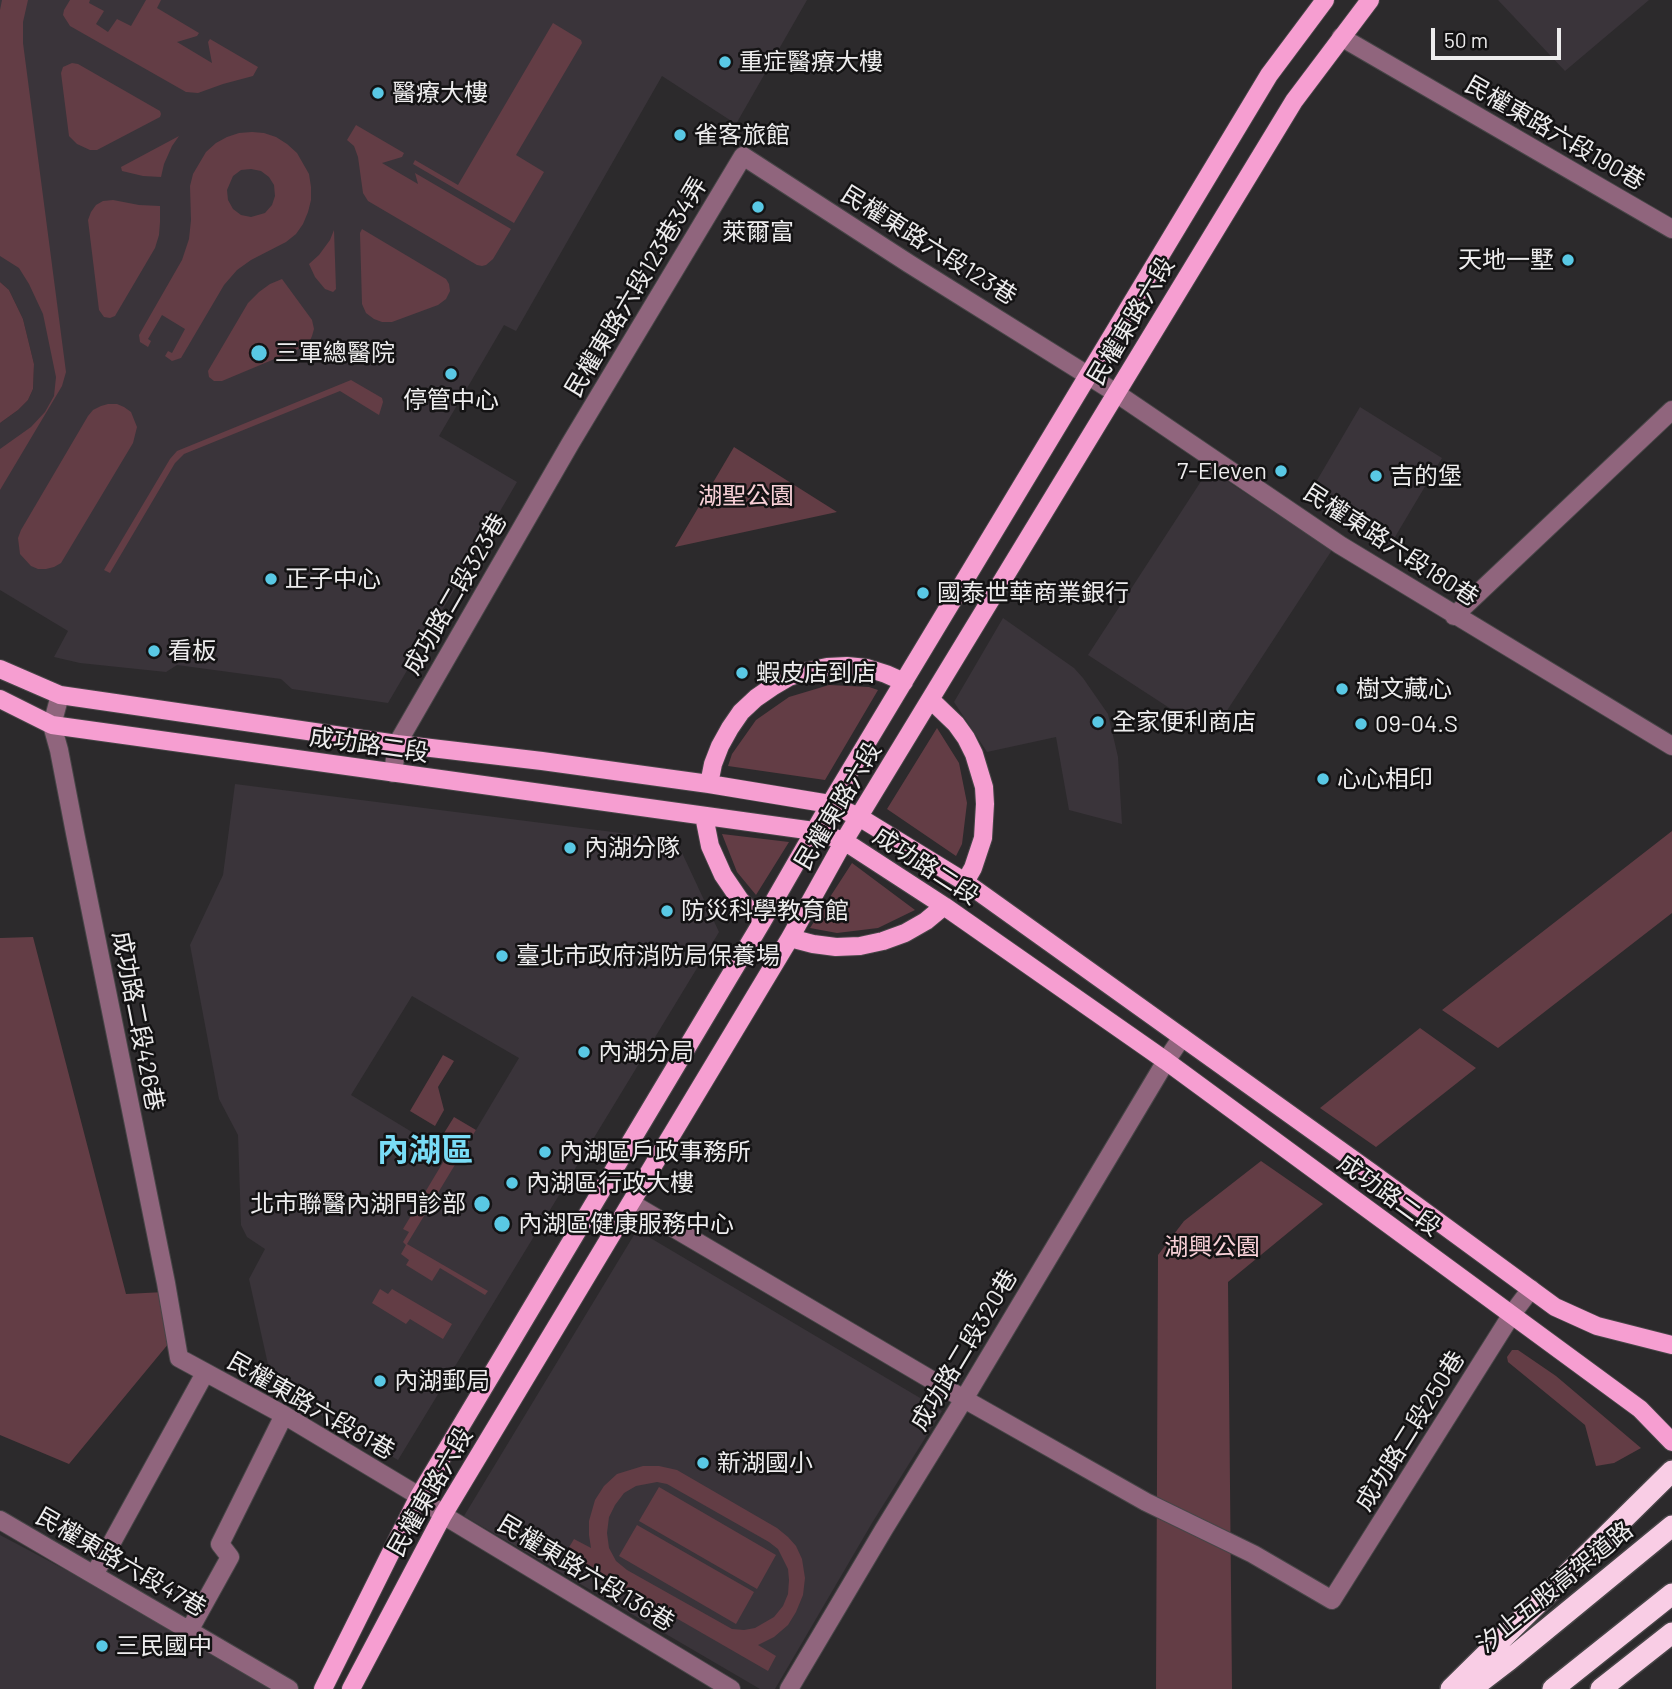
<!DOCTYPE html>
<meta charset="utf-8">
<style>
body{margin:0}
#map{position:relative;width:1672px;height:1689px;overflow:hidden;background:#2c2a2c;font-family:Barlow,sans-serif}
canvas{display:block}
.scale{position:absolute;left:1431px;top:28px;width:130px;height:32px;box-sizing:border-box;border:4px solid #edeced;border-top:0;padding-left:9px;font-size:21px;line-height:24px;white-space:nowrap;color:#edeced;-webkit-text-stroke:5px #141314;paint-order:stroke}
</style>
<div id="map">
<canvas width="1672" height="1689"></canvas>
<div class="scale">50 m</div>
</div>
<script>
const c = document.querySelector('canvas').getContext('2d');
c.lineJoin = 'round';
function fill(path, color) { c.fillStyle = color; c.fill(path, 'evenodd'); }
const shape = rows => new Path2D(rows.map(r => 'M' + r).join(''));
function trace(path, color, width, dash) { c.strokeStyle = color; c.lineWidth = width; c.lineCap = dash ? 'butt' : 'round'; c.setLineDash(dash || []); c.stroke(path); }
function write(font, color, halo, rows, align = 'center') {
  c.font = font + ' Barlow,"Noto Sans TC",sans-serif'; c.lineWidth = 5; c.setLineDash([]); c.textBaseline = 'middle'; c.strokeStyle = halo; c.fillStyle = color; for (const [text, x, y, turn = 0] of rows) {
    c.save(); c.translate(x, y); c.rotate((+turn || 0) * Math.PI / 180); c.textAlign = isNaN(turn) ? turn : align; if (halo) c.strokeText(text, 0, 0); c.fillText(text, 0, 0); c.restore();
  }
}
fill(shape([
 [0,0,807,0,736,124,662,76,516,331,504,325,439,436,517,482,388,703,292,689,281,679,177,665,166,672,80,663,54,657,68,631,0,590,0,423,18,410,28,400,33,389,34,364,23,319,9,290,0,282],
 [1498,0,1649,0,1565,71],
 [1360,407,1442,458,1386,552,1309,502,1309,494],
 [1209,469,1332,550,1211,735,1088,655],
 [1003,618,1074,668,1083,678,1108,714,1118,757,1122,824,1069,810,1056,737,987,752,954,702],
 [235,784,676,840,719,932,398,1460,273,1387,249,1279,265,1249,247,1237,241,1225,238,1135,219,1099,190,945,223,875],
 [412,996,519,1058,458,1160,351,1095],
 [637,1230,942,1411,872,1523,775,1689,760,1689,464,1516],
 [0,1535,128,1603,279,1689,0,1689]
]), '#3a343a');
fill(shape([
 [2,0,28,0,23,22,23,43,66,372,62,386,0,490,0,449,31,427,45,412,54,396,56,377,43,314,29,284,19,268,0,256,0,10],
 [70,0,90,0,89,3,104,11,96,24,108,32,117,19,131,26,146,0,161,0,157,8,199,33,197,36,177,42,212,63,208,42,210,39,258,67,253,76,223,84,198,93,186,92,70,26,63,15,64,10],
 [553,23,581,40,582,43,516,155,544,172,514,223,413,164,415,160,458,185],
 [72,63,78,64,160,111,161,114,160,117,97,150,90,150,77,144,69,136,61,73,63,67],
 [356,125,404,153,402,157,382,163,418,184,415,173,511,229,493,259,486,265,482,266,477,265,368,201,363,193,358,157,354,146,347,140],
 [252,132,264,133,276,137,287,144,297,153,309,174,311,187,311,200,308,212,303,224,296,234,286,242,251,260,237,270,224,285,181,358,172,361,165,356,168,351,172,353,185,329,162,315,148,339,151,341,148,347,140,342,139,335,182,260,189,239,191,220,190,186,193,174,206,152,216,143,227,137,239,133],
 [251,169,261,171,269,177,274,185,275,196,272,205,265,213,251,217,241,215,233,209,228,200,227,190,233,176,241,170],
 [179,136,172,146,164,164,161,177,143,176,122,171,121,167],
 [113,200,139,205,160,206,160,222,159,235,155,248,115,316,110,318,104,317,99,310,88,220,91,212,96,205,103,201],
 [362,229,446,279,449,284,450,291,446,299,438,305,392,322,382,322,374,319,366,313,362,304,360,233],
 [334,230,336,289,333,292,325,289,315,277,309,264,319,255,330,240],
 [282,279,312,320,314,329,312,336,308,345,222,381,214,381,209,377,208,371,248,303,259,292,270,284],
 [0,282,9,290,23,319,34,364,33,389,28,400,18,410,0,423],
 [351,380,382,398,383,402,379,415,340,391,184,454,175,463,110,573,104,570,170,459,177,451],
 [108,404,117,404,124,407,131,412,137,427,133,443,61,563,54,567,46,569,38,569,31,566,20,554,18,538,21,530,88,416,93,410,101,406],
 [734,447,837,512,675,547],
 [829,685,869,687,878,690,825,780,728,766,732,754,756,720,789,697],
 [937,728,959,763,967,803,962,844,956,856,887,809],
 [1672,831,1672,913,1498,1048,1442,1010],
 [722,834,789,842,756,895,737,872],
 [852,863,915,910,878,928,837,933,810,928],
 [33,937,126,1294,164,1292,169,1343,69,1464,0,1435,0,938],
 [1420,1028,1476,1068,1376,1147,1320,1108],
 [443,1055,454,1061,438,1087,444,1110,435,1126,410,1111],
 [454,1117,476,1130,407,1244,488,1291,485,1295,440,1268,432,1281,406,1265,409,1260,401,1254,406,1245,403,1242,409,1232,403,1229,448,1154,436,1146],
 [1261,1161,1323,1204,1228,1282,1232,1689,1156,1689,1158,1255,1184,1221],
 [380,1289,388,1294,392,1289,452,1324,443,1339,410,1319,406,1324,372,1303],
 [1512,1350,1518,1350,1556,1376,1641,1448,1614,1463,1596,1466,1585,1425,1508,1362,1507,1357],
 [643,1466,659,1466,677,1470,777,1528,788,1537,796,1546,802,1559,805,1578,803,1595,796,1612,788,1625,774,1637,758,1645,776,1656,768,1671,565,1554,574,1539,591,1548,589,1535,589,1521,595,1500,604,1486,617,1474],
 [657,1482,667,1484,769,1542,778,1549,788,1569,789,1580,788,1594,783,1606,774,1617,755,1628,744,1630,732,1629,627,1570,616,1561,609,1548,607,1533,609,1517,615,1505,624,1493,636,1486],
 [659,1487,776,1555,757,1589,639,1521],
 [637,1525,754,1592,736,1624,619,1556]
]), '#633d45');
const minor = shape([
 [1341,37,1672,229],
 [1454,616,1672,410],
 [60,695,52,725,59,750,75,833,166,1283,179,1358,284,1415,419,1496,443,1515,731,1689],
 [393,773,397,744,570,444,743,156,908,263,1116,393,1340,545,1672,746],
 [631,1203,964,1399,1146,1502,1253,1554,1332,1600,1512,1314,1531,1289],
 [0,1520,289,1689],
 [94,1575,205,1373],
 [189,1631,230,1557,220,1544,284,1415],
 [789,1689,884,1529,964,1399,1166,1061,1182,1037]
]);
const major = shape([
 [0,669,60,695,397,744,542,761,709,784,830,804,859,817,965,882,1372,1173,1555,1307,1597,1326,1672,1345],
 [0,699,52,725,814,831,844,841,944,906,1166,1061,1640,1409,1672,1442],
 [931,700,956,724,966,738,974,754,984,787,985,804,983,838,973,868,965,882],
 [709,784,713,764,720,746,730,728,741,712,756,698,772,687,789,677,808,671,827,667,847,666,867,668,886,674,904,682],
 [704,816,710,846,723,875,740,900,762,922],
 [790,938,813,944,836,947,860,946,883,941,905,933,926,921,944,906],
 [323,1689,419,1496,762,922,830,804,1269,75,1325,0],
 [351,1689,443,1515,790,938,844,841,1294,101,1370,0]
]);
const highway = shape([
 [1451,1689,1672,1471],
 [1471,1689,1509,1660,1672,1526],
 [1553,1689,1672,1594],
 [1601,1689,1672,1633]
]);
trace(minor, '#474547', 20);
trace(major, '#474547', 20);
trace(highway, '#474547', 24);
trace(minor, '#90657d', 18);
trace(major, '#f69ed1', 18);
trace(highway, '#f9cde5', 21);
for (const [x, y, r, color] of [
 [725,62,7,"#59c8e4"],
 [378,93,7,"#59c8e4"],
 [680,135,7,"#59c8e4"],
 [758,207,7,"#59c8e4"],
 [1568,260,7,"#59c8e4"],
 [259,353,9,"#59c8e4"],
 [451,374,7,"#59c8e4"],
 [1281,471,7,"#59c8e4"],
 [1376,476,7,"#59c8e4"],
 [271,579,7,"#59c8e4"],
 [923,593,7,"#59c8e4"],
 [154,651,7,"#59c8e4"],
 [742,673,7,"#59c8e4"],
 [1342,689,7,"#59c8e4"],
 [1098,722,7,"#59c8e4"],
 [1361,724,7,"#59c8e4"],
 [1323,779,7,"#59c8e4"],
 [570,848,7,"#59c8e4"],
 [667,911,7,"#59c8e4"],
 [502,956,7,"#59c8e4"],
 [584,1052,7,"#59c8e4"],
 [545,1152,7,"#59c8e4"],
 [512,1183,7,"#59c8e4"],
 [482,1204,9,"#59c8e4"],
 [502,1224,9,"#59c8e4"],
 [380,1381,7,"#59c8e4"],
 [703,1463,7,"#59c8e4"],
 [102,1646,7,"#59c8e4"]
]) { const dot = new Path2D(); dot.arc(x, y, r, 0, 2 * Math.PI); c.fillStyle = color; c.fill(dot); trace(dot, '#141314', 2.5); }
write('24px', '#edeced', '#141314', [
 ["重症醫療大樓",739,62],
 ["醫療大樓",392,93],
 ["雀客旅館",694,135],
 ["萊爾富",758,232,"center"],
 ["天地一墅",1554,260,"right"],
 ["三軍總醫院",275,353],
 ["停管中心",451,400,"center"],
 ["7-Eleven",1267,471,"right"],
 ["吉的堡",1390,476],
 ["正子中心",285,579],
 ["國泰世華商業銀行",937,593],
 ["看板",168,651],
 ["蝦皮店到店",756,673],
 ["樹文藏心",1356,689],
 ["全家便利商店",1112,722],
 ["09-04.S",1375,724],
 ["心心相印",1337,779],
 ["內湖分隊",584,848],
 ["防災科學教育館",681,911],
 ["臺北市政府消防局保養場",516,956],
 ["內湖分局",598,1052],
 ["內湖區戶政事務所",559,1152],
 ["內湖區行政大樓",526,1183],
 ["北市聯醫內湖門診部",466,1204,"right"],
 ["內湖區健康服務中心",518,1224],
 ["內湖郵局",394,1381],
 ["新湖國小",717,1463],
 ["三民國中",116,1646]
], 'left');
write('24px', '#edeced', '#141314', [
 ["民權東路六段190巷",1555,133,30],
 ["民權東路六段123巷",929,245,32],
 ["民權東路六段123巷34弄",636,287,-59],
 ["民權東路六段",1131,321,-59],
 ["民權東路六段180巷",1391,545,33],
 ["成功路二段323巷",455,594,-60],
 ["成功路二段",369,745,8],
 ["民權東路六段",838,806,-59],
 ["成功路二段",926,866,33],
 ["成功路二段426巷",138,1021,79],
 ["成功路二段",1389,1195,36],
 ["成功路二段320巷",964,1350,-59],
 ["民權東路六段81巷",311,1406,30],
 ["成功路二段250巷",1410,1431,-58],
 ["民權東路六段",430,1492,-60],
 ["民權東路六段47巷",121,1562,30],
 ["民權東路六段136巷",586,1573,31],
 ["汐止五股高架道路",1555,1587,-39]
]);
write('24px', '#f8d0d7', '#141314', [
 ["湖聖公園",746,496],
 ["湖興公園",1212,1247]
]);
write('bold 32px', '#79dcf6', '#141314', [
 ["內湖區",425,1150]
]);
</script>
